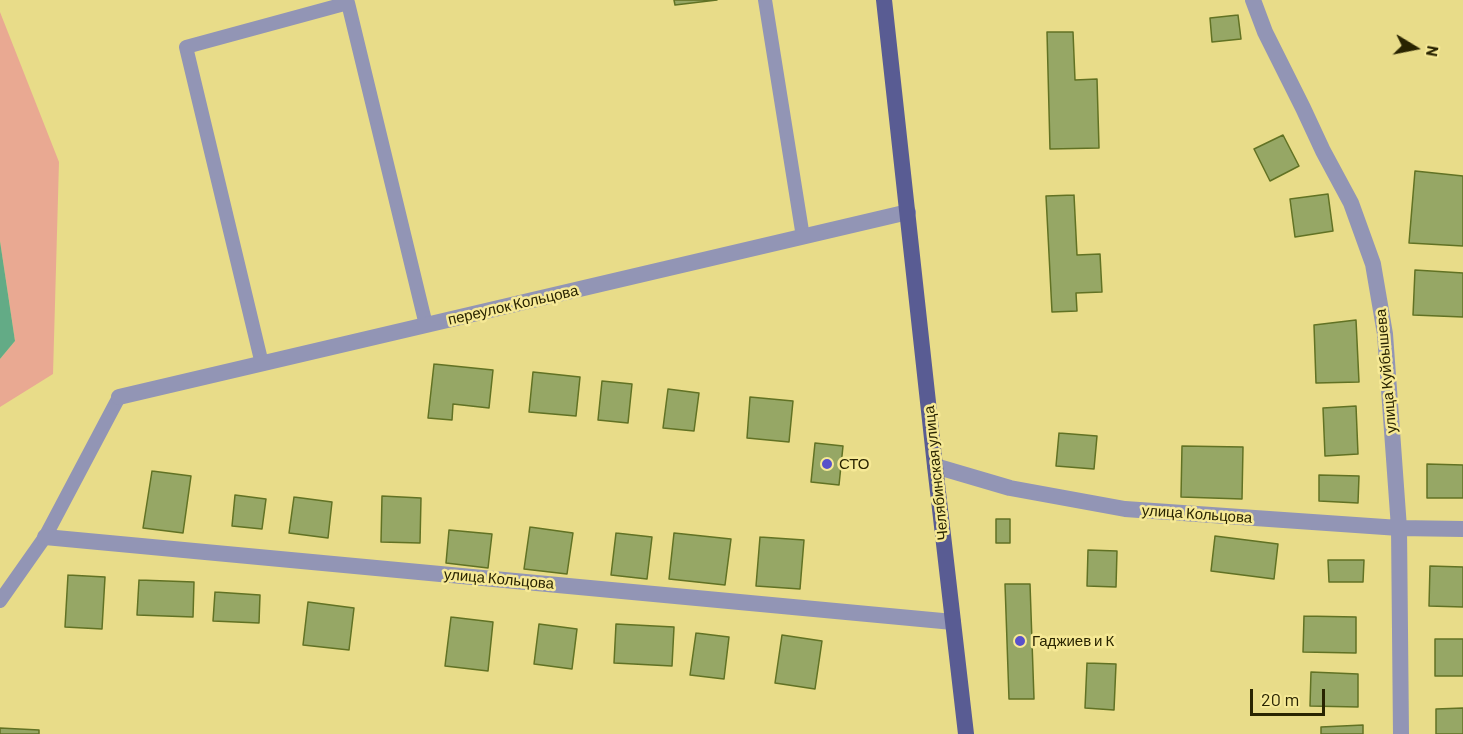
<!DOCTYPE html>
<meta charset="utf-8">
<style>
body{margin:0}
#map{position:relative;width:1463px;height:734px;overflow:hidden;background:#e8dc89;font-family:Barlow,sans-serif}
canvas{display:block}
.north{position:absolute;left:1385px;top:18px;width:60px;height:60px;-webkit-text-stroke:4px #f6e996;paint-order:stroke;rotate:100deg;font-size:16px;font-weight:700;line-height:24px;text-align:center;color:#292401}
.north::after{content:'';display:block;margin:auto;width:21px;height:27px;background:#292401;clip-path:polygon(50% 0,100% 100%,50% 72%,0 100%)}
.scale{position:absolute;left:1250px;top:689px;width:75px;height:27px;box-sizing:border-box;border:3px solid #292401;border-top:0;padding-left:8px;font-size:18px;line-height:21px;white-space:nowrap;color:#292401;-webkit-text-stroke:4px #f6e996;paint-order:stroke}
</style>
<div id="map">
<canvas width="1463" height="734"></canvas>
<div class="north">N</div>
<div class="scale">20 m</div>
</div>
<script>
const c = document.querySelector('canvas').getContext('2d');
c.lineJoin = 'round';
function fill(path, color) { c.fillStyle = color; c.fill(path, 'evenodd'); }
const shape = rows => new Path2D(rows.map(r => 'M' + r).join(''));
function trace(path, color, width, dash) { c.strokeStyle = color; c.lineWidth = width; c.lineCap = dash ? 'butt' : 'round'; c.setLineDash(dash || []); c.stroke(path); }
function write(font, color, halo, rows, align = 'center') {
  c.font = font + ' Barlow,sans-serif'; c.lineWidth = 5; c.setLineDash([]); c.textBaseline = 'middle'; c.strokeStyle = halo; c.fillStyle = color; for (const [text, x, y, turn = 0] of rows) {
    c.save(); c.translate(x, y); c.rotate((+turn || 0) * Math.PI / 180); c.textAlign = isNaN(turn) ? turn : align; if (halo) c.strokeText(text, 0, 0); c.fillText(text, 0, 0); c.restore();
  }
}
fill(shape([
 [0,12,59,162,53,374,0,407,0,359,15,341,0,241]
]), '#e9a992');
fill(shape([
 [0,241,15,341,0,359]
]), '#63ab86');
const building = shape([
 [674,0,717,0,675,5,674,0],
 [1238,15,1241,39,1212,42,1210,18,1238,15],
 [1047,32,1073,32,1075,80,1097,79,1099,148,1050,149,1047,32],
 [1283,135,1299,166,1270,181,1254,149,1283,135],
 [1415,171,1463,176,1463,246,1409,243,1415,171],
 [1328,194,1333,231,1295,237,1290,199,1328,194],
 [1074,195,1077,255,1100,254,1102,292,1076,293,1077,311,1052,312,1046,196,1074,195],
 [1415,270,1463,273,1463,317,1413,315,1415,270],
 [1356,320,1359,382,1316,383,1314,325,1356,320],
 [434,364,493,370,489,408,453,404,452,420,428,418,434,364],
 [533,372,580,377,576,416,529,412,533,372],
 [602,381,632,384,628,423,598,420,602,381],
 [668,389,699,393,694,431,663,428,668,389],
 [750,397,793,401,789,442,747,438,750,397],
 [1356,406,1358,454,1325,456,1323,408,1356,406],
 [1059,433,1097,436,1094,469,1056,466,1059,433],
 [815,443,843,446,839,485,811,482,815,443],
 [1182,446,1243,447,1242,499,1181,497,1182,446],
 [1427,464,1463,465,1463,498,1427,498,1427,464],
 [152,471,191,476,183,533,143,528,152,471],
 [1319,475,1359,476,1358,503,1319,501,1319,475],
 [235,495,266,499,262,529,232,526,235,495],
 [382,496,421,498,420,543,381,542,382,496],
 [294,497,332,502,328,538,289,533,294,497],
 [996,519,1010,519,1010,543,996,543,996,519],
 [530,527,573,533,567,574,524,569,530,527],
 [449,530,492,534,488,568,446,563,449,530],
 [616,533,652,537,647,579,611,575,616,533],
 [674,533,731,539,725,585,669,579,674,533],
 [1215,536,1278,544,1274,579,1211,571,1215,536],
 [760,537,804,540,800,589,756,586,760,537],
 [1088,550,1117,551,1116,587,1087,586,1088,550],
 [1328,560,1364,560,1363,582,1329,582,1328,560],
 [1430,566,1463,567,1463,607,1429,606,1430,566],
 [68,575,105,577,102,629,65,627,68,575],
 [139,580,194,582,193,617,137,615,139,580],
 [1005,584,1030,584,1034,699,1009,699,1005,584],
 [215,592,260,595,259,623,213,621,215,592],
 [308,602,354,608,349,650,303,645,308,602],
 [1304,616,1356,617,1356,653,1303,652,1304,616],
 [451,617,493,622,488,671,445,666,451,617],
 [539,624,577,629,572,669,534,664,539,624],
 [616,624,674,627,672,666,614,663,616,624],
 [696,633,729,637,724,679,690,675,696,633],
 [782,635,822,641,815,689,775,683,782,635],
 [1435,639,1463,639,1463,676,1435,676,1435,639],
 [1087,663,1116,664,1114,710,1085,708,1087,663],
 [1311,672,1358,674,1358,707,1310,706,1311,672],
 [1463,708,1463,734,1436,734,1436,709,1463,708],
 [1363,725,1363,734,1321,734,1321,727,1363,725],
 [0,728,39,730,39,734,0,734,0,728]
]);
fill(building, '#96a765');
trace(building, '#617224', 1.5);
trace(shape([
 [765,0,803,237],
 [262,364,186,47,348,3,426,325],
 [0,601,45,537,119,397]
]), '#9295b5', 14);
trace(shape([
 [1253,0,1265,32,1303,108,1323,151,1351,203,1373,264,1385,334,1399,528,1401,734],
 [119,397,908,212],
 [935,466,1010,488,1125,509,1399,528,1463,529],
 [45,537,953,622]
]), '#9295b5', 16);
trace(shape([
 [884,0,935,466,966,734]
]), '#595c93', 16);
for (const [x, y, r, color] of [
 [827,464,6,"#5952ca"],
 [1020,641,6,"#5952ca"]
]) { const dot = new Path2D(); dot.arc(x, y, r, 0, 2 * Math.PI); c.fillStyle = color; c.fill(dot); trace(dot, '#f6e996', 2); }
write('15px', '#292401', '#f6e996', [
 ["переулок Кольцова",513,305,-13],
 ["улица Куйбышева",1386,371,-95],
 ["Челябинская улица",936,473,-96],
 ["улица Кольцова",1197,514,4],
 ["улица Кольцова",499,579,5]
]);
write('15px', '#292401', '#f6e996', [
 ["СТО",839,464],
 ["Гаджиев и К",1032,641]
], 'left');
</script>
